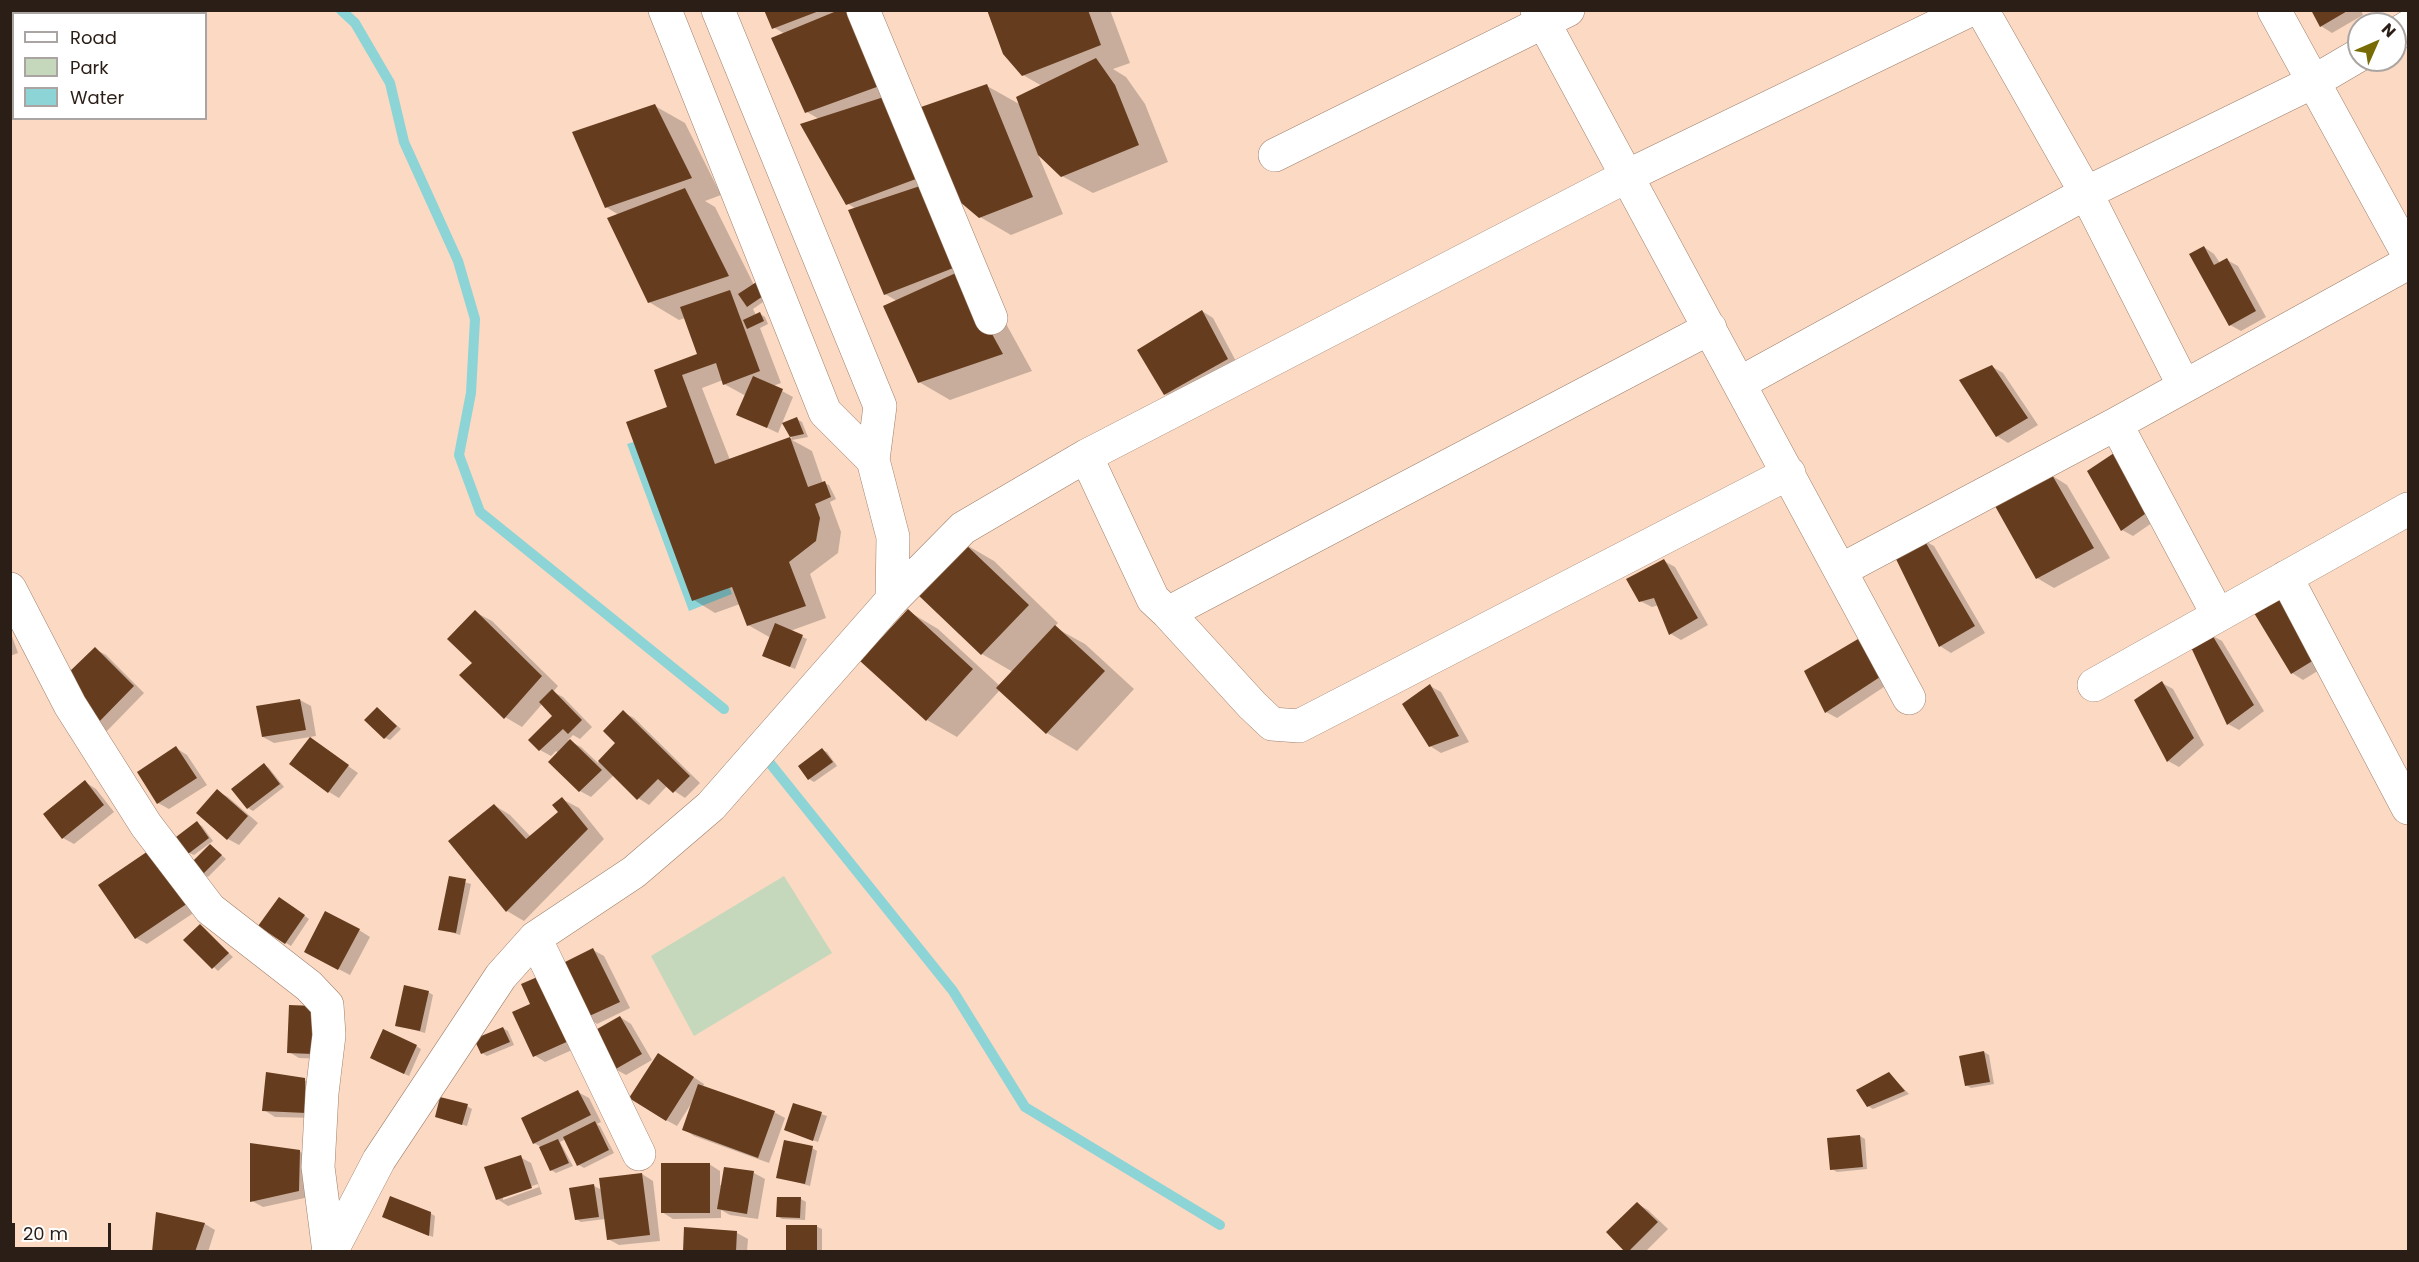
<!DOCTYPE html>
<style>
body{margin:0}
#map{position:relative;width:2419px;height:1262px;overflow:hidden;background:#fbd9c3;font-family:Poppins,sans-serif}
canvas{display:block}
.frame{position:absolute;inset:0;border:12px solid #2a1e16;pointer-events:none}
.legend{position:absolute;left:12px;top:12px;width:195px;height:108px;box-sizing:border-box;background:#fff;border:2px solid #aaa5a2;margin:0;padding:8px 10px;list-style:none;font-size:18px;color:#2a1e16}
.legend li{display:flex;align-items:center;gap:12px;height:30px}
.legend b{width:30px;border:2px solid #aaa5a2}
.north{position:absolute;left:2347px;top:12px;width:60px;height:60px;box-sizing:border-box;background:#fff;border:2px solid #aaa5a2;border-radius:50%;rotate:45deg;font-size:16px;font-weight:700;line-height:24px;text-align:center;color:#2a1e16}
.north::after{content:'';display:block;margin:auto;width:21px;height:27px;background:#796b04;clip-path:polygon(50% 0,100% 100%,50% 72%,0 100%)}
.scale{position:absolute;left:12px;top:1223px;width:99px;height:27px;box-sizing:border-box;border:3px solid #2a1e16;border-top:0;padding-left:8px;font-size:18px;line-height:21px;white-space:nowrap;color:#2a1e16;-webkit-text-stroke:4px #fff;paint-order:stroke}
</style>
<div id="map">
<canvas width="2419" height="1262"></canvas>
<div class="frame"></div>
<ul class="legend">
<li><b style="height:8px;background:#fff"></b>Road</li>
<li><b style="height:16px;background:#c6d8bb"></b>Park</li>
<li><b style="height:16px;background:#8cd4d6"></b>Water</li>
</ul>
<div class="north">N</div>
<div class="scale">20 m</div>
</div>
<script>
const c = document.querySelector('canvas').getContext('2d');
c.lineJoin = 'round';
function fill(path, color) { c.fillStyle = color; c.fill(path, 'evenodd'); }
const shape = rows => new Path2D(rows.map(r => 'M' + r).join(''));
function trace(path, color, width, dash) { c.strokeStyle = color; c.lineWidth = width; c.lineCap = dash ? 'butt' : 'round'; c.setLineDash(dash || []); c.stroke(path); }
fill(shape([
 [784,876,832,953,694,1036,651,956]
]), '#c6d8bb');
fill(shape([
 [670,431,732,594,689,611,627,444]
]), '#8cd4d6');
fill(shape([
 [765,10,874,10,920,114,987,86,1021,105,1042,86,1023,75,988,10,1110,10,1130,63,1113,69,1126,77,1145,104,1168,162,1093,193,1062,176,1037,152,1063,214,1011,235,980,217,954,195,988,291,1032,371,950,400,919,382,897,301,885,294,856,209,847,203,819,119,807,112,773,39,785,34,773,27],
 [2312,10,2361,10,2363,15,2332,33,2321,26],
 [655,106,685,123,721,195,705,201,715,207,754,285,773,295,753,309,756,315,760,314,765,317,768,324,760,328,781,383,773,386,793,397,778,433,738,414,746,396,724,384,723,380,702,388,730,460,792,438,784,424,797,419,802,422,808,437,792,440,812,451,823,483,829,485,836,499,830,502,841,532,838,553,810,574,826,618,790,631,807,639,795,669,769,658,771,638,748,625,740,604,715,613,694,600,669,408,656,371,699,355,685,318,679,320,649,302,619,215,606,207],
 [2204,247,2214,254,2220,263,2227,260,2238,266,2266,317,2241,331,2230,325],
 [1202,311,1213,318,1238,365,1176,400,1165,394],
 [1991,366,2003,373,2038,425,2008,443,1997,436,1961,381],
 [2089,472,2162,516,2133,536,2122,530],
 [2051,475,2067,485,2110,558,2054,588,2037,578,1997,506],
 [1923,540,1934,546,1985,633,1951,653,1940,646,1897,558],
 [963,543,994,561,1058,623,1054,627,1085,644,1134,689,1077,751,1047,733,1000,690,957,737,927,720,908,611,938,629,1000,686,1013,672,982,654],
 [1664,561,1675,567,1708,625,1681,640,1671,634,1659,605,1652,607,1640,601],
 [2253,609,2329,664,2303,680,2292,673],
 [475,612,492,621,558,686,553,692,563,697,592,727,580,739,573,735,568,740,581,747,598,763,617,743,623,712,634,718,700,783,685,798,667,786,649,805,638,798,614,775,591,797,580,791,558,753,556,751,551,756,540,750,530,740,554,716,543,703,522,727,505,717,474,663],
 [10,631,18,653,10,656],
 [2211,635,2222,641,2264,711,2239,730,2228,724],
 [1858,641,1869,647,1890,683,1837,718,1826,712],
 [95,649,106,655,144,693,107,731,96,725],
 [2162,683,2173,689,2204,745,2179,767,2168,761],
 [1430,686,1441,692,1469,742,1441,753,1430,746],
 [300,700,311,706,316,736,274,743,263,737],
 [377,708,401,729,390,740,385,738],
 [310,739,358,773,339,798,329,792],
 [176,748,187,755,207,785,169,809,158,803],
 [822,750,827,752,837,766,814,782,809,779,800,766],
 [264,765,269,768,284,787,253,811,248,808],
 [85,782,96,789,114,812,74,844,63,838],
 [217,791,228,797,258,823,239,845,228,839],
 [562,799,579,808,604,839,524,921,507,911,450,842,494,805,510,815,531,837,561,812],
 [197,823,202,826,213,841,194,855,189,853],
 [211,846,226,859,208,877,203,874],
 [154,849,201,908,147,944,136,938],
 [450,878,471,884,460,935,440,929],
 [284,901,309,919,291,946,286,943],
 [200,926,233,957,218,971,185,940],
 [359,930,370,937,350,975,317,958],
 [593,950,604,956,630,1008,597,1024,587,1017],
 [428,992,433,995,425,1033,396,1025],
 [532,1004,581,1046,545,1062,534,1055],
 [290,1006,323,1059,299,1058,289,1052],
 [620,1017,631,1024,652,1060,626,1075,615,1069],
 [503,1028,508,1031,514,1045,487,1056,482,1053],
 [416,1046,421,1049,409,1076,376,1061],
 [1984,1052,1989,1055,1994,1084,1971,1088,1966,1085],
 [669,1061,704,1084,703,1087,774,1112,785,1118,769,1163,694,1136,684,1129,691,1104,677,1126,666,1120],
 [1889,1074,1909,1094,1873,1109,1868,1106],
 [304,1080,316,1086,316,1118,275,1117,264,1110],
 [578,1092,589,1098,601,1122,597,1124,600,1126,614,1153,584,1168,579,1165,566,1139,560,1142,573,1166,556,1173,551,1170,541,1147,534,1143],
 [794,1105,827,1116,818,1142,785,1130],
 [467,1106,472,1109,467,1126,442,1119],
 [1860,1136,1865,1139,1867,1169,1837,1172,1832,1169],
 [812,1148,817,1151,810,1186,778,1177],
 [299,1151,310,1158,309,1197,263,1207,252,1201],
 [520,1157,531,1163,542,1194,508,1206,497,1199],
 [538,1184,539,1187,503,1200,503,1196],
 [709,1164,720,1171,720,1185,722,1185,725,1168,754,1173,765,1179,758,1219,730,1215,721,1210,721,1218,673,1219,662,1212],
 [642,1174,653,1181,660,1241,619,1245,608,1239,605,1219,581,1222,576,1219,594,1186,602,1190],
 [801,1199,806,1202,805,1220,782,1219,777,1216],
 [1638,1204,1648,1210,1668,1229,1645,1252,1627,1252],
 [430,1213,435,1216,433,1237,388,1219],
 [157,1214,205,1224,215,1230,208,1252,154,1252],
 [816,1226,822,1229,822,1252,792,1252,788,1249],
 [737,1233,748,1239,747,1252,684,1252]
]), '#0003');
trace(shape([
 [341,10,355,23,390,83,404,142,458,261,475,319,471,393,459,455,480,512,724,709],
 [765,757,953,991,1025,1107,1220,1225]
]), '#8cd4d6', 10);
fill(shape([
 [764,10,819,10,819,11,772,29],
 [839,10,851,10,885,84,805,113,771,38],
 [987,10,1088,10,1101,45,1022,76,1003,54],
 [2311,10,2349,10,2320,27],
 [1096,58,1115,85,1139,145,1061,177,1038,155,1016,97],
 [987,84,1033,197,979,218,953,196,921,107],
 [890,95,924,176,846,205,800,124],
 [655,104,692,178,605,208,572,132],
 [923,185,961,265,884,295,848,210],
 [685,188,729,276,648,303,607,218],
 [2204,246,2214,265,2227,258,2256,311,2229,326,2189,254],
 [958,272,1003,354,918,383,883,306],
 [761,279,769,292,747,307,738,294],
 [730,290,760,371,723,385,716,363,682,375,715,464,790,437,808,487,825,481,831,497,815,504,820,518,816,541,789,562,806,606,747,626,732,587,692,601,626,422,667,407,654,370,697,354,680,307],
 [1202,310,1228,359,1164,395,1137,350],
 [760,312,764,321,747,329,743,320],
 [1992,365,2028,418,1996,437,1959,380],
 [753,376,783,389,767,428,736,415],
 [797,417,804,434,790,437,782,423],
 [2117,451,2152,509,2121,531,2087,471],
 [2051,473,2094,548,2036,579,1995,506],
 [1923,538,1975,626,1939,647,1895,557],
 [963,542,1029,605,981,655,915,592],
 [1664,559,1698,618,1669,635,1654,598,1639,602,1626,579],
 [2279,591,2319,657,2291,674,2251,608],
 [908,609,973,669,926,721,860,661],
 [475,610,542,676,504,719,459,675,472,663,447,639],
 [775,623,803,635,790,667,762,656],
 [1055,625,1105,671,1046,734,996,688],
 [2211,633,2254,705,2227,725,2189,643],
 [1858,639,1880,677,1825,713,1804,671],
 [95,647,134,686,95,726,67,674],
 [2162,681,2194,738,2167,762,2134,700],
 [1430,684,1459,736,1429,747,1402,704],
 [552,689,582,720,568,734,563,729,539,751,528,740,552,716,539,702],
 [300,699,306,730,262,737,256,706],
 [377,707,397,726,384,739,364,720],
 [623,710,690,776,673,793,658,779,637,800,598,761,615,743,603,731],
 [310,737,349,765,328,793,289,764],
 [570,739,602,770,579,792,548,762],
 [176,746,197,778,157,804,137,772],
 [822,748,833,762,808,780,798,766],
 [264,763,280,784,247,809,231,789],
 [85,780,104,805,62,839,43,814],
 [217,789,248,816,227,840,196,813],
 [562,797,588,829,506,912,448,841,494,804,526,839,558,812,552,805],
 [197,821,209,838,188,854,176,837],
 [210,844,222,855,202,875,190,864],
 [154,847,191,901,135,939,98,885],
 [449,876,466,879,456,933,438,930],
 [279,897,305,915,285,944,258,926],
 [325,911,360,929,338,970,304,952],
 [200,924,229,953,212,969,183,940],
 [593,948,620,1002,585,1018,559,965],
 [542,975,571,1040,533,1057,512,1012,530,1004,521,984],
 [404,985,429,991,420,1031,395,1026],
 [289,1005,315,1006,313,1054,287,1053],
 [620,1016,642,1054,614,1070,592,1032],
 [503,1027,510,1042,481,1054,474,1039],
 [383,1029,417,1045,404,1074,370,1058],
 [1984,1051,1990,1082,1965,1086,1959,1056],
 [658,1053,694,1077,666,1121,629,1098],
 [266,1072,305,1078,306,1113,262,1111],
 [1889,1072,1905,1091,1867,1107,1856,1090],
 [698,1084,775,1111,758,1158,682,1130],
 [578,1090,591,1115,533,1144,521,1118],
 [440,1097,468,1104,462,1125,435,1117],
 [793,1103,822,1112,813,1141,784,1130],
 [595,1121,609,1150,577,1166,563,1137],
 [1860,1135,1863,1167,1830,1170,1827,1138],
 [558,1139,569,1163,550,1171,539,1147],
 [784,1140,813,1146,805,1184,776,1178],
 [250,1143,300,1150,299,1191,250,1202],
 [521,1155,532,1188,496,1200,484,1167],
 [661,1163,710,1163,710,1213,661,1213],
 [724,1167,754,1171,747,1214,717,1209],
 [642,1173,650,1235,607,1240,599,1178],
 [594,1184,599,1217,575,1220,569,1188],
 [390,1196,431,1212,429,1236,382,1217],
 [777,1197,801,1197,800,1218,776,1217],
 [1637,1202,1658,1222,1628,1252,1625,1252,1606,1232],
 [156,1212,205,1223,195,1252,152,1252],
 [786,1225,817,1225,817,1250,786,1250],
 [684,1227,737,1231,736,1252,683,1252]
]), '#653c1e');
const minor = shape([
 [665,10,825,412,873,460],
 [718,10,880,406,873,460,893,537,892,600],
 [863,10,991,318],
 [1537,10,1909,698],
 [1982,10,2086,193,2184,386],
 [2274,10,2408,254],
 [2395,35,2408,27],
 [1275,155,1568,10],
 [1740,383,2086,193,2313,82,2359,55],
 [2116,424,2218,615],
 [1086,456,1153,599,1168,613,1252,705,1272,724,1299,726,1789,473],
 [1841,570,2116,424,2408,263],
 [2286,577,2408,808],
 [10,589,70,705,146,825,210,909,309,986,327,1005,329,1035,322,1093,318,1167,329,1252],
 [1168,613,1710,328],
 [2094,685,2408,509],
 [535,938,639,1154],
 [331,1252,379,1160,501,976,535,938,634,872,711,806,892,600,963,528,1086,456,1627,176,1970,10]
]);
trace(minor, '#9f806c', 34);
trace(minor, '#fff', 33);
</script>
